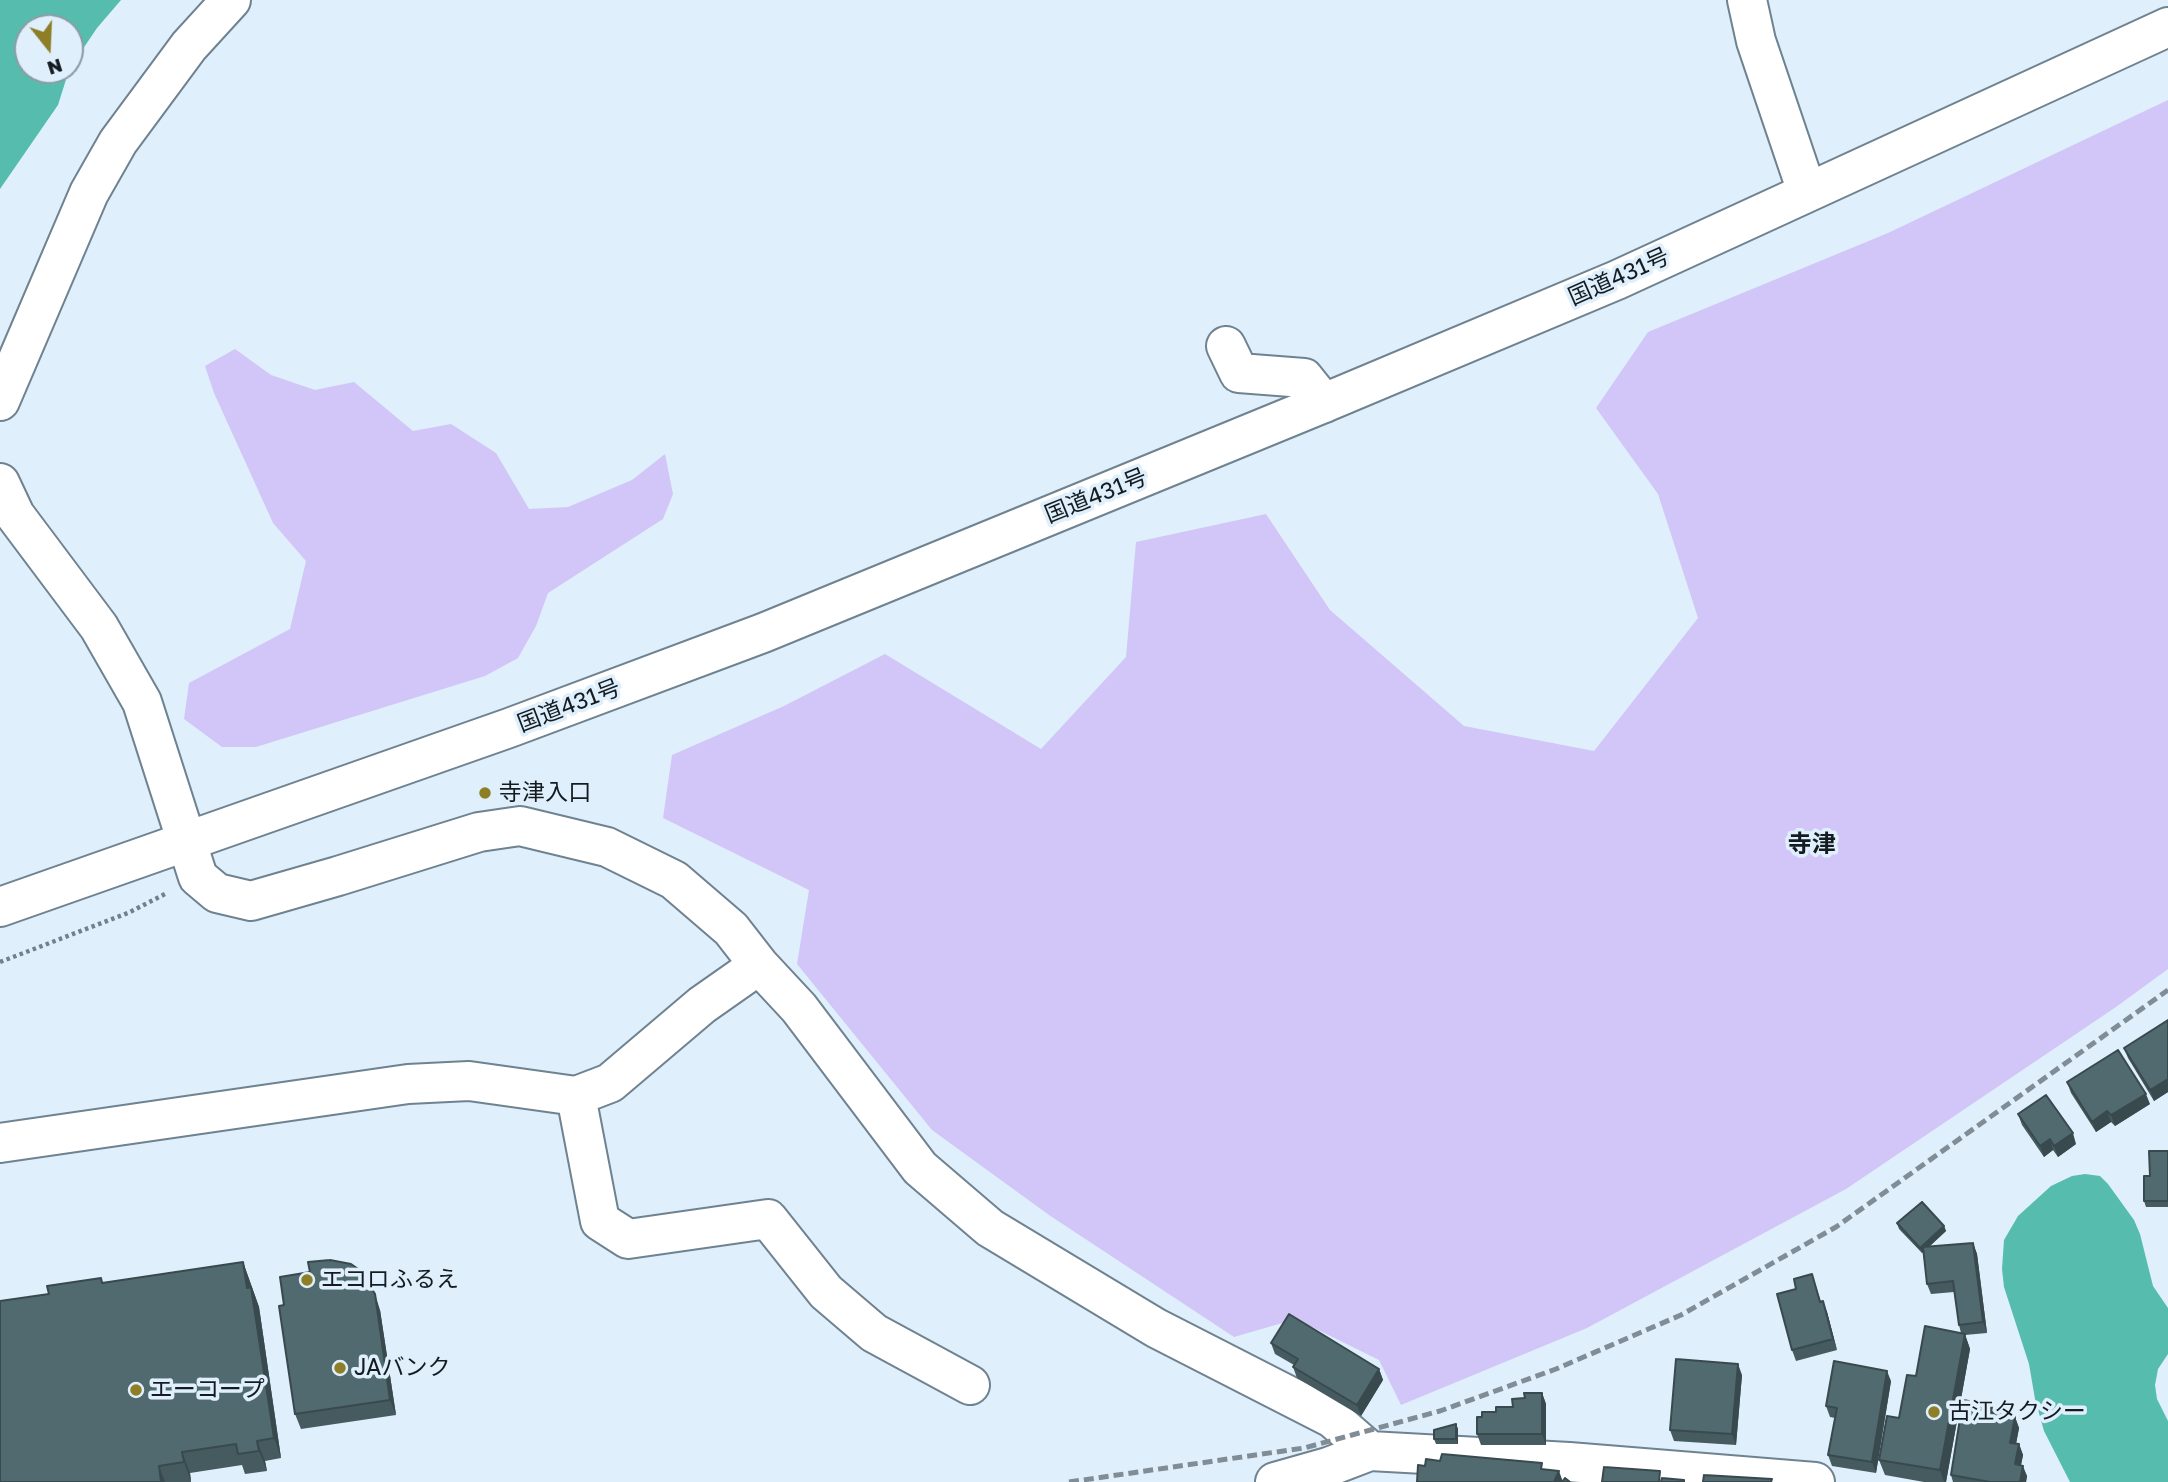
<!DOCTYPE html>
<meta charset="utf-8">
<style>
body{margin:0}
#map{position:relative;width:2168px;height:1482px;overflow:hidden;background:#dfeffc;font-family:"Golos Text",sans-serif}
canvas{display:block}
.north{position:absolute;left:14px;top:14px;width:70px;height:70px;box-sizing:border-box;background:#dfeffc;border:2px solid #8e9ba4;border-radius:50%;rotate:162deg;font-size:19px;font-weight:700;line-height:28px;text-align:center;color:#141c21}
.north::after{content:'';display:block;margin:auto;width:24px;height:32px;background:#8e7f26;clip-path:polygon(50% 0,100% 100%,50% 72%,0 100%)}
</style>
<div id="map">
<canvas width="2168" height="1482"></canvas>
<div class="north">N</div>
</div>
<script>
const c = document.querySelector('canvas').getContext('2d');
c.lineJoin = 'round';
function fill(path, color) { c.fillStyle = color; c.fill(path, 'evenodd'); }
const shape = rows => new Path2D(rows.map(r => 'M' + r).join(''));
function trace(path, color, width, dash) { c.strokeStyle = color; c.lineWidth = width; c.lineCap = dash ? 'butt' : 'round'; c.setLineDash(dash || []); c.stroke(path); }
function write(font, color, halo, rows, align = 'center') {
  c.font = font + ' "Golos Text","Noto Sans JP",sans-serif'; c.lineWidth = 7; c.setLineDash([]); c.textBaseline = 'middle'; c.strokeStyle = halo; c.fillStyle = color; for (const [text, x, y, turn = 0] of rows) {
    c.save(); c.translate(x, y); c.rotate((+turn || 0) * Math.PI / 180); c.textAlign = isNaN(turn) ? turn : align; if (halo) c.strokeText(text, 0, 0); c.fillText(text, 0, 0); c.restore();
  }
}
fill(shape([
 [2168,100,2168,969,2116,1007,1846,1189,1587,1328,1401,1405,1379,1360,1296,1319,1234,1337,1049,1215,932,1130,797,964,809,890,663,818,672,755,784,706,885,654,1041,749,1126,657,1136,542,1266,514,1330,610,1464,726,1594,751,1698,618,1658,494,1596,408,1648,332,1888,233],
 [235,349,271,375,315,390,354,382,413,431,451,424,496,453,529,509,568,507,632,480,665,454,673,494,663,519,548,593,536,626,518,658,485,676,256,747,222,747,184,719,189,683,290,629,306,561,273,523,214,393,205,366]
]), '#d1c6f7');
fill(shape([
 [0,0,121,0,97,28,70,68,70,28,28,28,28,70,69,70,58,105,0,189],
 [2085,1174,2100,1176,2108,1184,2134,1220,2140,1234,2153,1286,2168,1308,2168,1354,2158,1369,2155,1385,2157,1399,2168,1421,2168,1482,2070,1482,2044,1431,2035,1399,2029,1364,2004,1287,2002,1269,2004,1240,2018,1216,2051,1186,2072,1176]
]), '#55bcae');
const minor = shape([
 [1747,0,1756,41,1807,192],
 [1226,346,1239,373,1304,378,1324,403],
 [0,401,89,193,118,142,189,46,231,0],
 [0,483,15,515,99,627,142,702,198,877,217,893,251,901,338,876,479,832,520,826,607,847,674,880,731,929,759,965,799,1008,920,1168,990,1228,1156,1328,1332,1418,1370,1451],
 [576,1096,600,1221,628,1239,768,1219,826,1292,874,1333,970,1385],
 [0,1143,408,1084,469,1081,576,1096,610,1083,702,1005,759,965],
 [1275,1482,1328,1467,1370,1451,1569,1462,1815,1482]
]);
const highway = shape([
 [0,907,509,728,763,633,1324,403,1617,280,2168,27]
]);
trace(minor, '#6f8290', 42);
trace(highway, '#6f8290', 42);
trace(shape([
 [0,962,128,913,167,893]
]), '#748089', 4.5, [3.5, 3.5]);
trace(minor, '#fff', 38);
trace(highway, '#fff', 38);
trace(shape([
 [1069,1482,1304,1448,1352,1435,1440,1411,1556,1369,1681,1315,1836,1227,2168,990]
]), '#818d96', 5, [10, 5]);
fill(shape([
 [2168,1020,2168,1092,2154,1101,2128,1058,2124,1048],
 [2067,1082,2150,1104,2115,1126,2111,1122,2096,1132,2071,1093],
 [2018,1114,2076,1144,2058,1157,2053,1150,2044,1157,2022,1125],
 [2168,1151,2168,1207,2146,1207,2144,1201,2150,1176],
 [1897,1223,1944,1226,1946,1231,1929,1247,1973,1243,1977,1254,1987,1333,1965,1335,1970,1349,1946,1482,1924,1482,1885,1475,1879,1460,1899,1418,1916,1376,1961,1333,1959,1325,1954,1292,1931,1294,1927,1284,1923,1252,1922,1253,1899,1229],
 [243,1262,259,1307,281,1458,265,1461,267,1471,245,1474,242,1465,190,1473,191,1482,0,1482,49,1294,101,1278,103,1283],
 [1812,1274,1821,1302,1827,1312,1837,1350,1796,1361,1792,1350,1796,1289],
 [380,1310,396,1415,301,1429,295,1414],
 [1271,1343,1379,1369,1383,1380,1361,1416,1297,1378,1293,1367,1294,1365,1275,1354],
 [1742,1375,1736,1445,1674,1441,1670,1430],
 [1891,1381,1876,1473,1832,1466,1828,1455,1835,1418,1830,1417,1826,1406],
 [1542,1393,1546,1404,1546,1445,1481,1445,1477,1434,1496,1412,1513,1407,1525,1398],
 [1992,1405,1995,1413,2015,1417,2019,1428,2016,1444,2019,1444,2023,1455,2021,1465,2027,1476,2026,1482,1953,1482,1951,1475],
 [1456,1424,1458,1429,1458,1444,1436,1444,1434,1439]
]), '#465b5f');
fill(shape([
 [2168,1079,2168,1092,2154,1101,2150,1090],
 [2146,1094,2150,1104,2115,1126,2111,1115],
 [2107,1111,2111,1122,2096,1132,2092,1122],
 [2073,1133,2076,1144,2058,1157,2054,1146],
 [2050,1139,2053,1150,2044,1157,2040,1146],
 [1944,1226,1946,1231,1922,1253,1920,1248],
 [1973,1243,1977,1254,1987,1333,1983,1322],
 [243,1262,259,1307,281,1458,274,1438],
 [375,1294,380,1310,396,1415,390,1400],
 [1823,1301,1827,1312,1837,1350,1833,1339],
 [1965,1334,1970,1349,1946,1482,1944,1482,1940,1470],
 [1738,1364,1742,1375,1736,1445,1732,1434],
 [1379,1369,1383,1380,1361,1416,1357,1405],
 [1887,1371,1891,1381,1876,1473,1872,1462],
 [1542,1393,1546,1404,1546,1445,1542,1434],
 [2015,1417,2019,1428,2014,1454,2010,1443],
 [1456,1424,1458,1429,1458,1444,1456,1439],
 [257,1441,265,1461,267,1471,259,1451],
 [2019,1444,2023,1455,2019,1475,2015,1464],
 [182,1452,190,1473,191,1482,184,1462],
 [159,1466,165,1482,161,1482],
 [2023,1466,2027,1476,2026,1482,2020,1482],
 [1559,1471,1563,1482,1554,1482]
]), '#394a4e');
const building = shape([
 [2168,1020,2168,1079,2150,1090,2124,1048,2168,1020],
 [2118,1050,2146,1094,2111,1115,2107,1111,2092,1122,2067,1082,2118,1050],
 [2046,1095,2073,1133,2054,1146,2050,1139,2040,1146,2018,1114,2046,1095],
 [2149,1151,2168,1151,2168,1201,2144,1201,2144,1176,2150,1176,2149,1151],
 [1922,1202,1944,1226,1920,1248,1897,1223,1922,1202],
 [1973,1243,1983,1322,1959,1325,1953,1281,1927,1284,1923,1247,1973,1243],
 [330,1260,351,1264,361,1271,375,1294,390,1400,295,1414,279,1306,284,1305,280,1277,310,1272,308,1262,330,1260],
 [243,1262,247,1288,251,1287,274,1438,257,1441,259,1451,238,1454,236,1444,182,1452,184,1462,159,1466,161,1482,0,1482,0,1301,49,1294,47,1286,101,1278,102,1283,243,1262],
 [1812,1274,1820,1302,1823,1301,1833,1339,1792,1350,1777,1294,1796,1289,1794,1279,1812,1274],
 [1289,1314,1379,1369,1357,1405,1293,1367,1298,1359,1271,1343,1289,1314],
 [1925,1326,1965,1334,1940,1470,1879,1460,1887,1416,1899,1418,1907,1375,1916,1376,1925,1326],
 [1676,1359,1738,1364,1732,1434,1670,1430,1676,1359],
 [1834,1361,1887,1371,1872,1462,1828,1455,1837,1408,1826,1406,1834,1361],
 [1524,1393,1542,1393,1542,1434,1477,1434,1477,1417,1482,1417,1482,1412,1496,1412,1496,1407,1513,1407,1512,1399,1525,1398,1524,1393],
 [1963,1400,1992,1405,1990,1412,2015,1417,2010,1443,2019,1444,2015,1464,2023,1466,2020,1482,1990,1482,1951,1475,1963,1400],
 [1456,1424,1456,1439,1434,1439,1434,1430,1456,1424],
 [1442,1454,1542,1463,1541,1469,1559,1471,1554,1482,1417,1482,1418,1465,1425,1466,1426,1459,1440,1461,1442,1454],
 [1604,1467,1660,1471,1659,1482,1602,1482,1604,1467],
 [1704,1475,1772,1479,1771,1482,1703,1482,1704,1475],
 [1565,1478,1570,1482,1562,1482,1565,1478],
 [1662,1478,1684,1480,1684,1482,1661,1482,1662,1478]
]);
fill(building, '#516a6f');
trace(building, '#394a4e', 2);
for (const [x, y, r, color] of [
 [485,793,7,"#8e7f26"],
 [307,1280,7,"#8e7f26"],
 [340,1368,7,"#8e7f26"],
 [136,1390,7,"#8e7f26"],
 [1934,1412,7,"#8e7f26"]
]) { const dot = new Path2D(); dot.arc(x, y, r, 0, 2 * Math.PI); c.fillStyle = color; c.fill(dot); trace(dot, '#dfeffc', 2.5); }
write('23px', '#141c21', '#dfeffc', [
 ["国道431号",1619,277,-24],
 ["国道431号",1096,496,-22],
 ["国道431号",569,706,-21]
]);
write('23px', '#141c21', '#dfeffc', [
 ["寺津入口",499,793],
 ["エコロふるえ",321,1280],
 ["JAバンク",354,1368],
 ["エーコープ",150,1390],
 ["古江タクシー",1948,1412]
], 'left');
write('bold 24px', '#141c21', '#dfeffc', [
 ["寺津",1812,844]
]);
</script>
